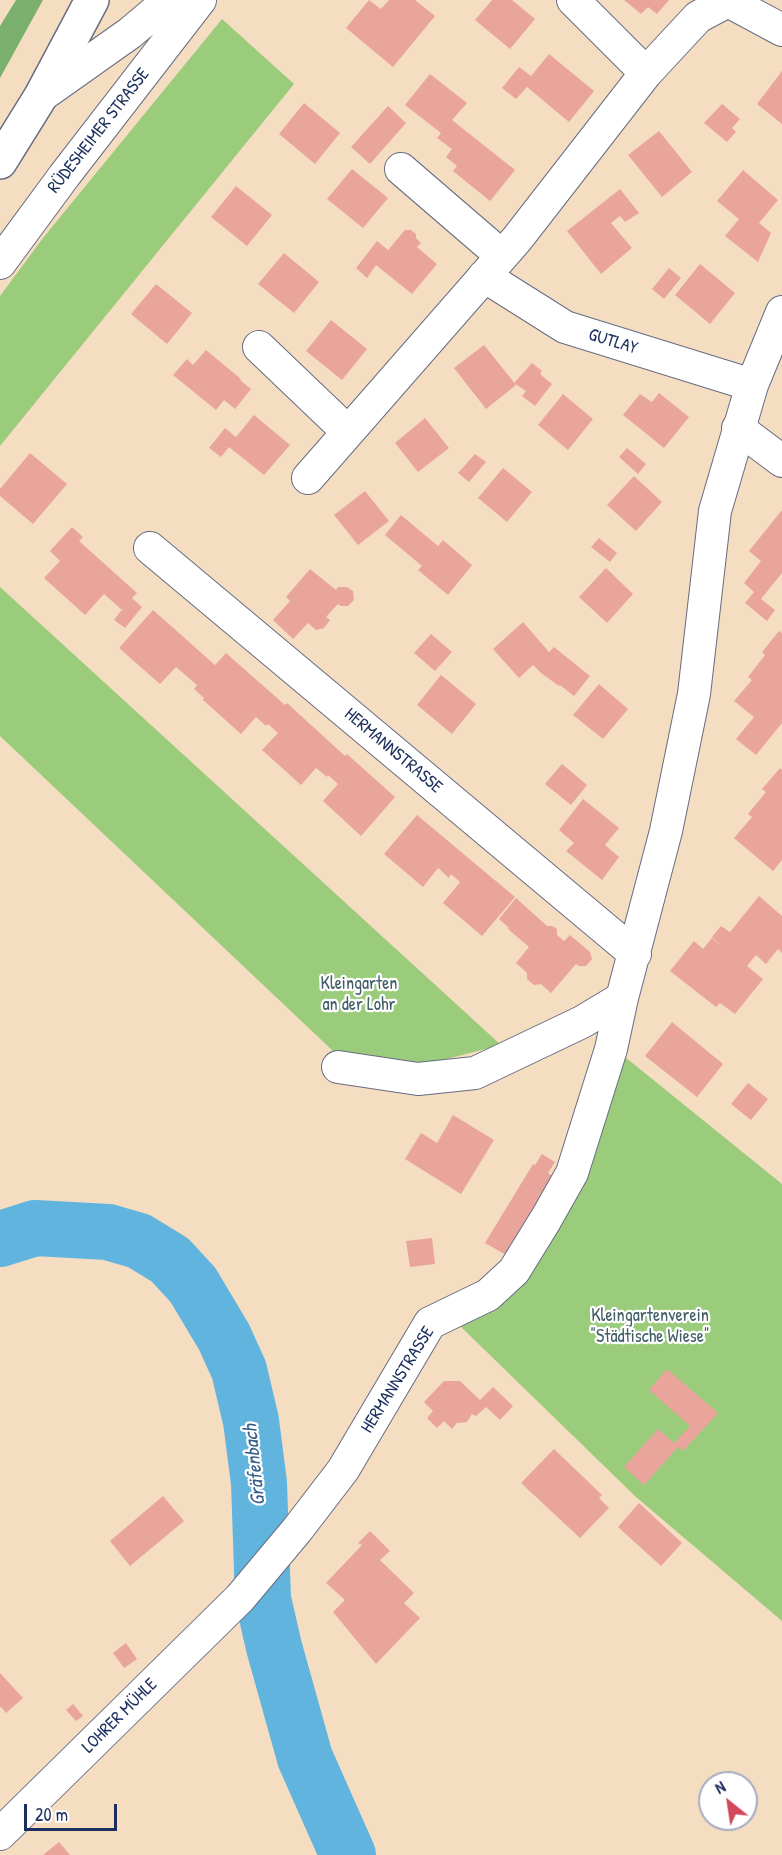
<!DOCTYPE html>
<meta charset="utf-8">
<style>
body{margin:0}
#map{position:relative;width:782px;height:1855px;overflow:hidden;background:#f5ddc2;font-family:"Patrick Hand",sans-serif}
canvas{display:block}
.north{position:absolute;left:698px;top:1771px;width:60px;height:60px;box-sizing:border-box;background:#fff;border:2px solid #a4acbf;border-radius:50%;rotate:330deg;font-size:16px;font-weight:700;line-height:24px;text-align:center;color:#1b2f5e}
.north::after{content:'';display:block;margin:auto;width:21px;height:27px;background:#d1495b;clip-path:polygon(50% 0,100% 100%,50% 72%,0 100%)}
.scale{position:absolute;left:24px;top:1804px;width:93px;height:27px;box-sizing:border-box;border:3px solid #1b2f5e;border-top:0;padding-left:8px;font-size:18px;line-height:21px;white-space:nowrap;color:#1b2f5e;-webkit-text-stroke:4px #fff;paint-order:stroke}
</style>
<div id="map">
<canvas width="782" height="1855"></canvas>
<div class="north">N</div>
<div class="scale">20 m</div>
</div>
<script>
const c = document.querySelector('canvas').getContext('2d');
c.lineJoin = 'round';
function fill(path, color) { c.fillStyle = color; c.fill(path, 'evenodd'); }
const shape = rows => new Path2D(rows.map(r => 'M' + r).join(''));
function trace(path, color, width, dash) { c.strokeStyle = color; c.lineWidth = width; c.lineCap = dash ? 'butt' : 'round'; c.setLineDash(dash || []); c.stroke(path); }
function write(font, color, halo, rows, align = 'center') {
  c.font = font + ' "Patrick Hand",sans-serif'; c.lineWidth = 4.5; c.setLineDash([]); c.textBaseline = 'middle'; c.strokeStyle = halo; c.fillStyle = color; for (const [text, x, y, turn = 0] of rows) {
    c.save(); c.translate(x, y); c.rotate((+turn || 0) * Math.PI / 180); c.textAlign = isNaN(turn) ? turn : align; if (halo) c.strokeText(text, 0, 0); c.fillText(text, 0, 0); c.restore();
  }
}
fill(shape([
 [222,19,294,84,0,446,0,296,43,238],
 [0,587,501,1045,427,1064,354,1060,333,1051,0,736],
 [625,1057,782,1184,782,1621,636,1497,459,1325,512,1296,576,1197,595,1155]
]), '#9acc7c');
fill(shape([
 [16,0,43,0,0,78,0,26]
]), '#7bb06c');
trace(shape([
 [0,1239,35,1228,108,1232,139,1241,170,1260,193,1285,224,1337,239,1370,251,1421,259,1483,263,1599,274,1647,305,1758,348,1855]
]), '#61b4dd', 56);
fill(shape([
 [369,0,381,9,389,0,415,0,435,16,393,67,346,28],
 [492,0,512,0,535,19,510,49,475,20],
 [624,0,669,0,657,14,648,7,641,14],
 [549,54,594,91,569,122,527,87,516,99,502,88,519,67,531,76],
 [782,71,782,124,757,104],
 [430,74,467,103,452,120,515,170,490,201,453,171,457,166,446,157,452,149,437,138,441,133,405,105],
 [304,103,340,133,315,164,279,134],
 [722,104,740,119,732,128,736,132,727,142,704,123],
 [388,106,406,123,370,164,351,147],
 [659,131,692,172,662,197,628,155],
 [352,169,388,198,363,228,327,199],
 [743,170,778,200,759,223,771,233,758,262,725,236,739,219,717,201],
 [236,186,272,215,247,246,211,217],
 [620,189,639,213,625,222,620,216,611,223,632,248,601,274,567,231],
 [405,230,411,230,416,234,416,238,421,243,417,247,437,264,412,294,376,265,367,278,356,268,377,241,388,250],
 [284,253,319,282,294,313,258,284],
 [700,264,735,293,710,324,675,295],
 [669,268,681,278,664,299,652,289],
 [156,284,192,313,167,344,131,314],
 [331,320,367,349,342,380,306,351],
 [484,345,516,385,486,409,454,368],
 [206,350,241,379,240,380,251,389,235,409,224,400,216,410,173,375,187,359,193,365],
 [532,363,542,371,540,374,552,384,535,406,522,396,526,391,514,383],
 [659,393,689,417,664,448,623,415,640,394,652,402],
 [563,394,593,419,568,450,538,425],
 [254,415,290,445,264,475,229,447,221,457,209,448,225,428,236,437],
 [425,418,449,448,418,472,395,443],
 [627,448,646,464,638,474,619,457],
 [30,453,67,484,33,524,0,496,0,489],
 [475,454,486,462,469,482,458,473],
 [503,468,532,492,507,522,478,498],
 [634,476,662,502,636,531,607,505],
 [365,491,389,521,358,545,334,515],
 [782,510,782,573,761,599,775,610,767,621,745,603,754,592,744,583,761,561,749,551],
 [401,515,438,546,443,540,472,565,448,595,418,570,422,566,385,535],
 [72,527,83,537,79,541,137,593,132,598,142,607,125,628,114,620,126,604,122,610,104,594,85,615,44,578,60,561,50,551],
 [599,538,617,553,610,562,591,547],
 [606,568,633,594,607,623,579,597],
 [310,569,336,590,338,587,347,587,353,591,354,600,348,606,341,606,338,604,326,617,330,620,324,628,316,630,308,623,293,639,273,620,290,601,286,597],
 [153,610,215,665,226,653,285,705,287,703,345,756,347,754,395,797,361,836,323,801,338,784,328,775,327,777,316,768,301,785,262,750,278,733,268,724,266,726,256,717,241,734,203,700,204,698,194,689,197,685,176,667,160,684,119,648],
 [523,622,549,652,554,647,590,676,574,696,560,685,559,686,541,673,533,665,519,678,493,649],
 [779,631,782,633,782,723,756,755,736,739,754,717,734,701,752,680,748,677,765,655,762,652],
 [431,634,452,652,435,671,414,653],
 [441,675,476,704,452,734,417,705],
 [599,684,628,709,603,739,573,715],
 [562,764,587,785,571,805,545,784],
 [780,768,782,770,782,860,773,871,734,838,752,817,748,814,766,792,762,789],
 [583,799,619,828,605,845,619,857,602,880,566,851,574,843,559,830],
 [417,815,515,897,482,936,443,903,460,882,451,874,449,878,438,868,423,887,384,854],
 [759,896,782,916,782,953,778,949,766,964,756,955,747,966,763,979,735,1014,720,1003,716,1007,670,971,694,941,703,949,712,938,722,947,712,937,721,926,730,932],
 [516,898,547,926,552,926,557,929,557,935,564,941,570,935,590,952,592,959,586,966,579,966,576,964,551,993,541,984,534,985,527,979,527,973,516,963,529,947,508,929,509,928,499,919],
 [672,1022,723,1064,697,1097,645,1056],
 [748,1083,768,1099,751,1120,731,1104],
 [453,1115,494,1140,461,1194,405,1159,421,1133,437,1143],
 [542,1154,555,1162,548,1173,553,1176,506,1255,485,1243,533,1164,535,1165],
 [432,1238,435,1264,410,1267,406,1241],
 [667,1369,718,1413,683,1451,678,1447,644,1485,624,1467,658,1429,674,1443,690,1426,649,1390],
 [444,1381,460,1381,480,1400,493,1387,513,1406,500,1420,486,1407,476,1416,472,1414,467,1422,457,1423,452,1429,444,1421,437,1428,427,1418,433,1411,424,1402],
 [554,1449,602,1495,599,1498,609,1508,580,1538,521,1483],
 [163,1496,184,1521,130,1566,110,1541],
 [639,1503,682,1543,661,1566,618,1527],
 [370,1531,390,1551,380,1560,414,1593,404,1603,420,1618,376,1664,333,1612,345,1600,326,1583,362,1545,358,1543],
 [126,1643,137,1659,124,1668,113,1653],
 [0,1673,23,1698,6,1713,1,1707,0,1708],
 [73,1704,83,1716,76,1721,66,1710],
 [59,1842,70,1855,43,1855]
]), '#e9a59c');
const minor = shape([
 [573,0,646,73],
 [41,96,130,33,169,0],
 [401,169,502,256],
 [0,263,64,176,200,0],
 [484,276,565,327,752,385],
 [259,347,348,432],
 [738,428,782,461],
 [308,478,517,239,646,73,698,17,728,1,782,30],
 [150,548,635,954],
 [338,1067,418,1079,475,1073,582,1022,622,998],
 [0,1834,240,1598,297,1530,343,1470,430,1323,488,1295,514,1271,546,1219,572,1173,611,1049,622,998,666,831,694,694,715,511,752,385,782,312]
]);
const major = shape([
 [0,162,41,96,92,0]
]);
trace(minor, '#676c81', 34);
trace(major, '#676c81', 36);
trace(minor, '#fff', 32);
trace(major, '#fff', 33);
write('18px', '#1b2f5e', '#fff', [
 ["RÜDESHEIMER STRASSE",99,131,-52],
 ["GUTLAY",613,342,17],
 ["HERMANNSTRASSE",393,751,40],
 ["HERMANNSTRASSE",398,1380,-58],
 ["LOHRER MÜHLE",120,1716,-45]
]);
write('18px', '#415e67', '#fff', [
 ["Kleingarten",359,984],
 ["an der Lohr",359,1005],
 ["Kleingartenverein",650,1316],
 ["\"Städtische Wiese\"",650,1337]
]);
write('italic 20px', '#345e8a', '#fff', [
 ["Gräfenbach",255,1465,-96]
]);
</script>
